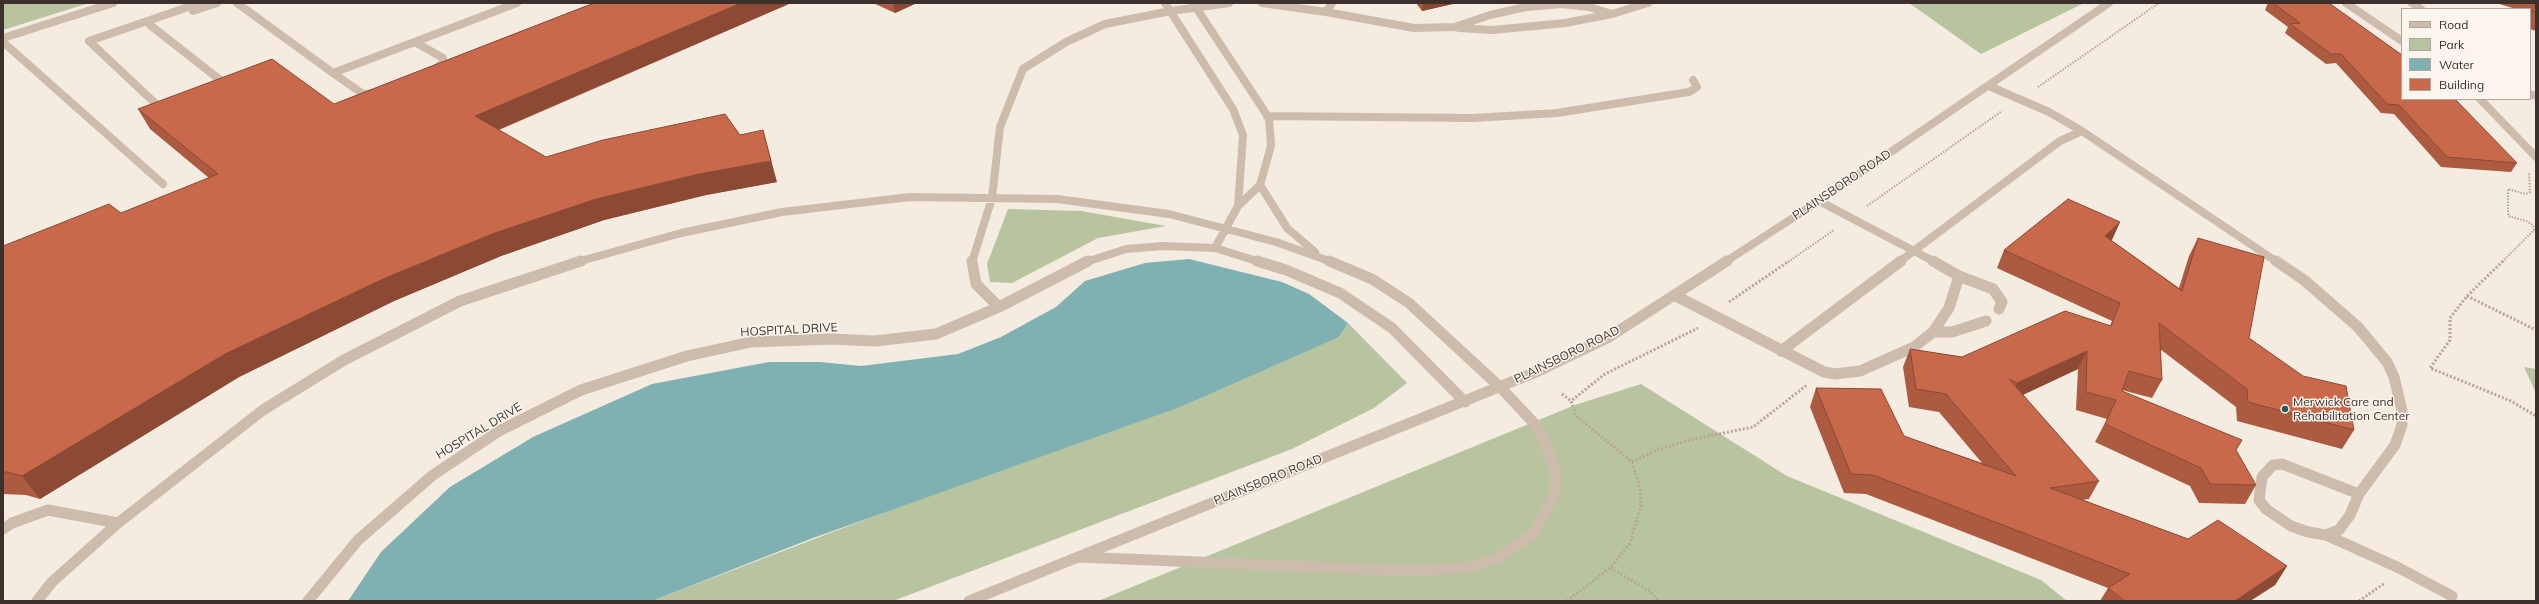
<!DOCTYPE html>
<style>
body{margin:0}
#map{position:relative;width:2539px;height:604px;overflow:hidden;background:#f4ebe1;font-family:Mulish,sans-serif}
canvas{display:block}
.frame{position:absolute;inset:0;border:4px solid #3b302b;pointer-events:none}
.legend{position:absolute;left:2401px;top:8px;width:130px;height:92px;box-sizing:border-box;background:#fbf5ee;border:1px solid #aea6a0;margin:0;padding:5px 7px;list-style:none;font-size:12px;color:#3b302b}
.legend li{display:flex;align-items:center;gap:8px;height:20px}
.legend b{width:20px;border:1px solid #aea6a0}
</style>
<div id="map">
<canvas width="2539" height="604"></canvas>
<div class="frame"></div>
<ul class="legend">
<li><b style="height:5px;background:#cdbbac"></b>Road</li>
<li><b style="height:11px;background:#b8c4a0"></b>Park</li>
<li><b style="height:11px;background:#7fb0b2"></b>Water</li>
<li><b style="height:11px;background:#c8694b"></b>Building</li>
</ul>
</div>
<script>
const c = document.querySelector('canvas').getContext('2d');
c.lineJoin = 'round';
function fill(path, color) { c.fillStyle = color; c.fill(path, 'evenodd'); }
const shape = rows => new Path2D(rows.map(r => 'M' + r).join(''));
function trace(path, color, width, dash) { c.strokeStyle = color; c.lineWidth = width; c.lineCap = dash ? 'butt' : 'round'; c.setLineDash(dash || []); c.stroke(path); }
function write(font, color, halo, rows, align = 'center') {
  c.font = font + ' Mulish,sans-serif'; c.lineWidth = 3; c.setLineDash([]); c.textBaseline = 'middle'; c.strokeStyle = halo; c.fillStyle = color; for (const [text, x, y, turn = 0] of rows) {
    c.save(); c.translate(x, y); c.rotate((+turn || 0) * Math.PI / 180); c.textAlign = isNaN(turn) ? turn : align; if (halo) c.strokeText(text, 0, 0); c.fillText(text, 0, 0); c.restore();
  }
}
fill(shape([
 [3,3,89,3,3,30],
 [1909,3,2084,3,1981,54],
 [1008,209,1081,211,1166,226,1098,238,1012,283,990,282,987,264],
 [1348,323,1407,383,1374,408,1292,449,893,601,652,601,1286,359,1339,337],
 [2524,367,2536,369,2536,393],
 [1641,384,1787,476,2041,580,2067,601,1098,601,1575,405]
]), '#b8c4a0');
fill(shape([
 [1189,259,1282,282,1309,294,1348,323,1339,337,1180,407,813,538,652,601,348,601,381,552,450,487,533,437,652,384,769,362,820,362,861,366,958,354,1001,337,1056,307,1085,281,1145,263]
]), '#7fb0b2');
trace(shape([
 [2038,87,2159,3],
 [1867,206,2002,111],
 [1788,262,1834,230],
 [2502,262,2534,230,2533,225,2526,221,2508,216,2508,189,2526,194,2530,192,2529,172]
]), '#b9a596', 2, [1.5, 1.5]);
trace(shape([
 [2503,261,2467,296,2450,318,2450,340,2430,368,2511,401,2536,416],
 [2467,296,2536,330],
 [1729,302,1789,261],
 [1562,394,1571,401],
 [1632,462,1657,450,1690,440,1753,427,1807,385],
 [1610,568,1650,591,1658,601],
 [1567,601,1610,568,1630,543,1641,505,1640,488,1632,462,1576,416,1571,401,1605,374,1698,328],
 [2359,601,2385,583]
]), '#b9a596', 3, [2, 2]);
trace(shape([
 [237,3,333,73,517,3],
 [1165,3,1233,109,1243,135,1238,206],
 [1193,3,1269,118,1271,146,1260,185,1238,206,1215,248],
 [1262,3,1326,12,1332,3],
 [2346,3,2402,41],
 [2412,3,2421,9],
 [193,11,217,3],
 [1326,12,1414,28,1455,27,1490,15,1526,7,1562,4,1589,7,1612,14],
 [150,25,224,83,224,89],
 [1459,28,1493,30,1565,23,1612,14,1648,3],
 [3,38,113,3],
 [3,42,163,184],
 [415,42,443,58,443,63,434,70],
 [333,73,363,94,376,93],
 [1989,86,2049,112,2082,131,2277,262],
 [2530,94,2536,96],
 [2480,99,2536,157],
 [166,107,157,105,89,41,200,3],
 [1267,116,1473,118,1557,113,1689,92,1697,87,1693,80],
 [1260,185,1287,228,1315,252],
 [1819,201,1935,262],
 [577,262,681,233,782,212,910,197,1057,199,1169,214,1276,242,1332,262],
 [972,262,992,198,1000,127,1023,69,1066,42,1105,24,1171,11,1229,3],
 [1086,262,1126,249,1163,246,1215,248,1260,262],
 [1899,262,2060,141,2082,131]
]), '#cdbbac', 8);
trace(shape([
 [972,261,976,284,999,307],
 [1257,261,1286,270,1340,293,1392,328,1465,402],
 [2276,261,2304,280,2358,327,2387,362,2394,377,2402,410,2402,425,2395,445,2359,494],
 [1959,276,1993,289,2002,302,1999,309],
 [1676,296,1824,372,1835,374,1860,371,1914,347,1933,332,1949,308,1959,276,1933,261],
 [1933,332,1952,332,1986,321],
 [1781,351,1901,261],
 [2282,464,2359,494,2350,515,2339,530,2326,535,2308,532,2291,526,2266,509,2259,500,2262,477,2273,465,2282,464],
 [3,529,12,523,48,510,118,523],
 [2326,535,2397,567,2452,596],
 [1078,557,1412,571,1470,567,1497,559,1534,533,1555,494,1556,473,1543,438,1533,422,1500,387,1409,303,1372,279,1329,261],
 [37,601,52,582,118,523,263,410,344,360,460,301,581,261],
 [308,601,358,540,433,475,499,431,581,390,687,356,751,342,832,339,875,341,936,334,999,307,1088,261]
]), '#cdbbac', 11);
trace(shape([
 [1725,262,1819,201,2109,3]
]), '#cdbbac', 8);
trace(shape([
 [969,601,1536,372,1609,337,1727,261]
]), '#cdbbac', 11);
fill(shape([
 [594,3,791,3,499,130,546,157,740,135,777,182,706,195,604,220,501,256,394,301,239,377,40,499,26,495,3,494,3,246,121,213,209,178,150,129,138,109,334,104],
 [873,3,917,3,895,13],
 [1416,3,1457,3,1422,11],
 [2268,3,2329,3,2517,163,2511,172,2441,167,2394,114,2381,113,2336,63,2326,64,2285,33,2288,27,2265,10],
 [2496,3,2536,3,2536,31,2530,29,2530,14,2531,13,2530,13,2530,9,2516,9],
 [2120,222,2111,240,2179,288,2189,256,2198,238,2249,338,2354,430,2342,449,2237,421,2236,407,2160,349,2162,380,2152,398,2122,390,2122,391,2236,450,2256,485,2245,504,2199,503,2190,486,2095,442,2107,419,2076,410,2078,369,2023,395,2099,481,2089,499,2082,500,2188,539,2287,566,2275,585,2250,601,2100,601,2108,588,1866,494,1844,493,1810,407,1816,388,1904,436,1982,463,1939,412,1909,407,1903,367,1910,349,1962,357,2110,326,2112,321,1997,268,2004,250]
]), '#ac5a40');
fill(shape([
 [741,3,791,3,483,136,475,116],
 [893,3,917,3,895,13],
 [1423,3,1457,3,1422,11],
 [763,130,777,182,706,195,604,220,501,256,394,301,239,377,40,499,22,476,225,354,383,279,492,234],
 [2120,222,2112,240,2097,254,2105,236],
 [2087,351,2078,369,2009,401,2017,383],
 [2287,566,2275,585,2250,601,2235,601]
]), '#8c4a34');
const building = shape([
 [594,3,741,3,475,116,546,157,603,140,725,114,740,135,763,130,771,161,699,174,596,199,492,234,383,279,225,354,22,476,7,472,3,472,3,246,109,204,121,213,218,174,138,109,272,59,334,104,594,3],
 [2273,3,2329,3,2402,55,2402,99,2455,99,2517,163,2447,157,2399,105,2387,104,2341,54,2331,54,2290,24,2300,23,2273,3],
 [2536,6,2536,12,2532,11,2536,6],
 [2068,199,2120,222,2105,236,2182,291,2198,238,2264,257,2249,338,2303,376,2346,386,2354,430,2248,402,2247,389,2159,323,2162,380,2129,371,2122,391,2242,440,2236,450,2256,485,2210,484,2201,468,2105,424,2116,400,2086,392,2087,351,2017,383,2009,379,2099,481,2050,488,2188,539,2218,520,2287,566,2235,601,2125,601,2108,588,2130,574,1873,475,1851,474,1816,388,1881,389,1904,436,2016,476,1946,394,1916,389,1910,349,1962,357,2065,311,2111,326,2120,303,2004,250,2068,199]
]);
fill(building, '#c8694b');
trace(building, '#8c4a34', 1);
for (const [x, y, r, color] of [
 [2285,409,4,"#1f5a5e"]
]) { const dot = new Path2D(); dot.arc(x, y, r, 0, 2 * Math.PI); c.fillStyle = color; c.fill(dot); trace(dot, '#fbf5ee', 1.5); }
write('12px', '#3b302b', '#fbf5ee', [
 ["PLAINSBORO ROAD",1842,185,-34],
 ["HOSPITAL DRIVE",789,330,-3],
 ["PLAINSBORO ROAD",1567,355,-26],
 ["HOSPITAL DRIVE",479,431,-31],
 ["PLAINSBORO ROAD",1268,480,-22]
]);
write('12px', '#3b302b', '#fbf5ee', [
 ["Merwick Care and",2293,402],
 ["Rehabilitation Center",2293,416]
], 'left');
</script>
